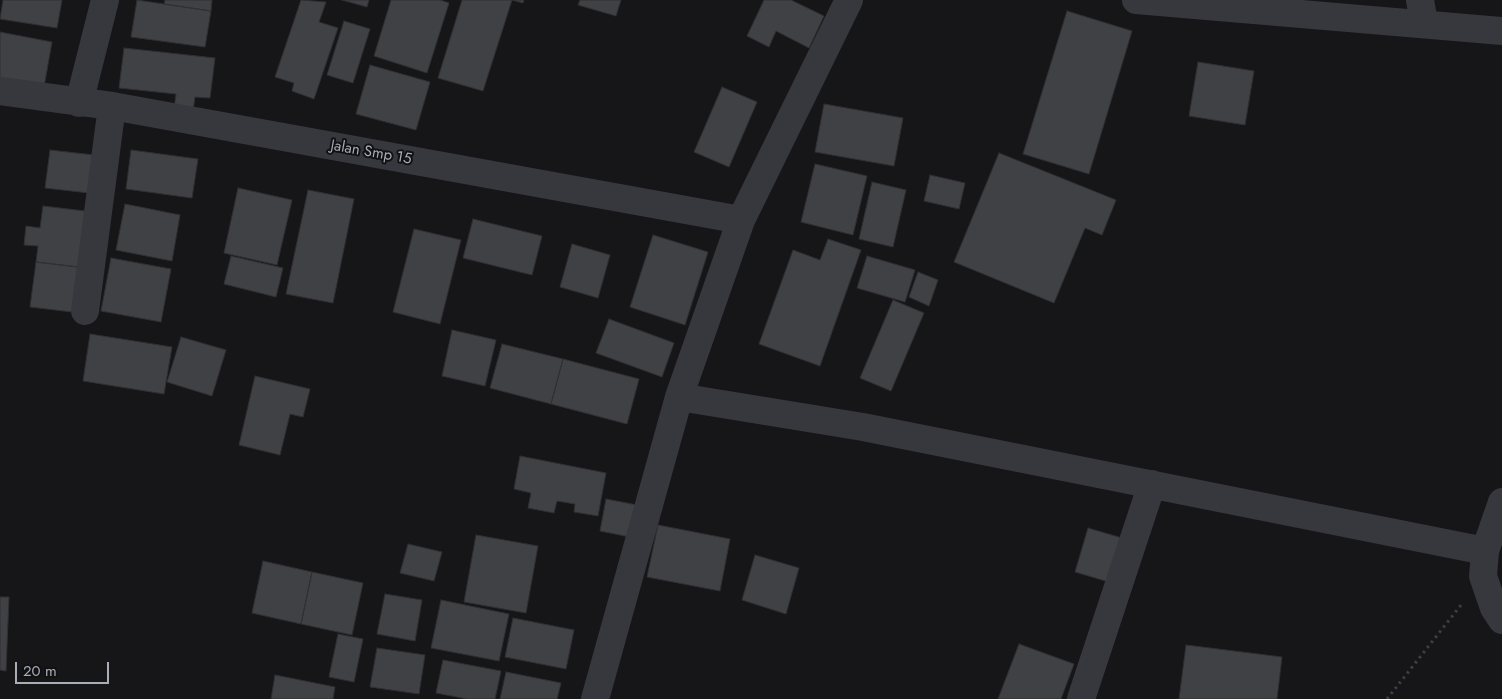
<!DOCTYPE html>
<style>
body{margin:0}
#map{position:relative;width:1502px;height:699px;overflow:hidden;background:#161618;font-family:Jost,sans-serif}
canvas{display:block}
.scale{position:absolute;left:15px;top:662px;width:94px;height:22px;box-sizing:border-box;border:2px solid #a8adb8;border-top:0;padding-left:6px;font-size:15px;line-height:18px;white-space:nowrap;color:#a8adb8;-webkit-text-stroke:4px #111113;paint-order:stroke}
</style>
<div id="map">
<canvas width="1502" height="699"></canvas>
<div class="scale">20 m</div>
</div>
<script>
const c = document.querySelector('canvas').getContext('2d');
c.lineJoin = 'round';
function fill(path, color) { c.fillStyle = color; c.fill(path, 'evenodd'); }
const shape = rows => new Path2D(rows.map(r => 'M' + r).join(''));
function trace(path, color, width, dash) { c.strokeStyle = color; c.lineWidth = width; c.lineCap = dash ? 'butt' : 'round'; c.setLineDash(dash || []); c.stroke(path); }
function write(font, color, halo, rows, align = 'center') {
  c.font = font + ' Jost,sans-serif'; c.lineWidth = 4; c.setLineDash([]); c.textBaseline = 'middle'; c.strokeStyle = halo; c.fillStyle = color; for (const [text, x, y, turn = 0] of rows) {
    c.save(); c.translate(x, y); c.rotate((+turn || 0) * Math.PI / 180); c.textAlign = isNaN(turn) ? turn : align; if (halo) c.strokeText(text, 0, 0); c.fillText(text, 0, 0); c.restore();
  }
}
const building = shape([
 [3,0,62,0,57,28,0,19,3,0],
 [137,0,211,11,205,47,131,37,137,0],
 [165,0,212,0,211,11,164,4,165,0],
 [301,0,326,2,319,22,338,28,314,99,292,91,294,83,275,77,301,0],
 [342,0,369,0,367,7,342,0],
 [391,0,440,0,449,3,427,73,374,56,391,0],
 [462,0,524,0,523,3,512,0,483,91,438,78,462,0],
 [580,0,621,0,616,16,578,5,580,0],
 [764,0,791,0,824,16,809,48,776,31,769,47,747,36,764,0],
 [1067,11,1132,31,1089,174,1023,154,1067,11],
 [344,21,370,29,353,83,327,75,344,21],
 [0,32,52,42,44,87,0,80,0,32],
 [124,48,215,58,210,98,195,97,193,111,174,109,176,94,119,88,124,48],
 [1198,62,1254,71,1245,125,1189,116,1198,62],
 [370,65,430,82,416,130,356,114,370,65],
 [722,87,757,102,729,167,694,152,722,87],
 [824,104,903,118,894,166,815,152,824,104],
 [50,150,94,155,89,193,45,188,50,150],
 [131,150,198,159,192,198,126,189,131,150],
 [999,153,1116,200,1102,235,1085,228,1054,303,954,262,999,153],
 [815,164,867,176,853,235,801,222,815,164],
 [930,175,965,183,959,209,924,201,930,175],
 [872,182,906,190,893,247,859,239,872,182],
 [238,188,292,200,277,265,224,253,238,188],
 [308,190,354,199,333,303,286,294,308,190],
 [125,204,180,215,172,261,116,250,125,204],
 [43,206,85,211,78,267,36,262,38,246,24,245,26,226,40,228,43,206],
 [473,219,542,236,532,275,463,258,473,219],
 [414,229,461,240,440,324,393,312,414,229],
 [653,235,708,252,685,325,630,307,653,235],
 [828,239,861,250,820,366,759,344,793,250,820,260,828,239],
 [572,244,610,255,598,298,560,287,572,244],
 [231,256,283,268,276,297,224,284,231,256],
 [867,256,915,270,905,302,857,288,867,256],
 [111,258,171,269,161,322,101,311,111,258],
 [36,262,78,267,72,312,30,307,36,262],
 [918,272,938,280,929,306,909,297,918,272],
 [893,300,924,313,891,391,860,378,893,300],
 [609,319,674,343,662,377,596,353,609,319],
 [452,330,496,340,485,386,442,376,452,330],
 [90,334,172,347,164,394,83,381,90,334],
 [181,337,226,350,212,396,167,382,181,337],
 [502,344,563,359,551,404,490,388,502,344],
 [563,359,639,379,627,424,551,404,563,359],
 [255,376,310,389,303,417,290,414,280,455,239,445,255,376],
 [520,456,606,473,598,516,574,512,575,504,557,501,554,513,528,508,531,493,514,489,520,456],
 [606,499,637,505,630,537,600,531,606,499],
 [658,525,730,539,720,591,647,577,658,525],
 [1088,528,1122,538,1109,582,1075,572,1088,528],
 [476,535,538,546,526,613,464,602,476,535],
 [408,544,442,552,434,581,400,573,408,544],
 [755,555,799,568,786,614,742,600,755,555],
 [263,561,312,572,301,624,252,613,263,561],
 [312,572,363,583,352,635,301,624,312,572],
 [385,594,422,600,415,641,377,634,385,594],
 [0,597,9,597,6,671,0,670,0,597],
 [441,600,509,614,499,661,431,648,441,600],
 [513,618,574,630,566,669,505,657,513,618],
 [338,634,363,639,354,682,329,677,338,634],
 [1019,644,1074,664,1061,699,998,699,1019,644],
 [1186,645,1282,657,1277,699,1179,699,1186,645],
 [377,648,425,655,419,694,370,687,377,648],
 [443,660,501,671,495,699,467,699,436,693,443,660],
 [506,672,561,683,557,699,500,699,506,672],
 [275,675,335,687,333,699,271,699,275,675]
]);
fill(building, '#404145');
trace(building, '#303034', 1);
trace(shape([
 [1387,699,1461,605]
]), '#3d3f44', 3, [2.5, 4]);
trace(shape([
 [849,0,741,220,679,397,863,427,1485,551],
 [1136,0,1502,31],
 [1420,0,1424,23],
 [0,91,112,106,741,220],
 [79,103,105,0],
 [85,311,112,106],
 [1502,502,1485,551,1483,576,1494,608,1502,620],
 [595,699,679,397],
 [1081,699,1152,484]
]), '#37383d', 28);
write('15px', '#a8adb8', '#111113', [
 ["Jalan Smp 15",371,153,10]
]);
</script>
